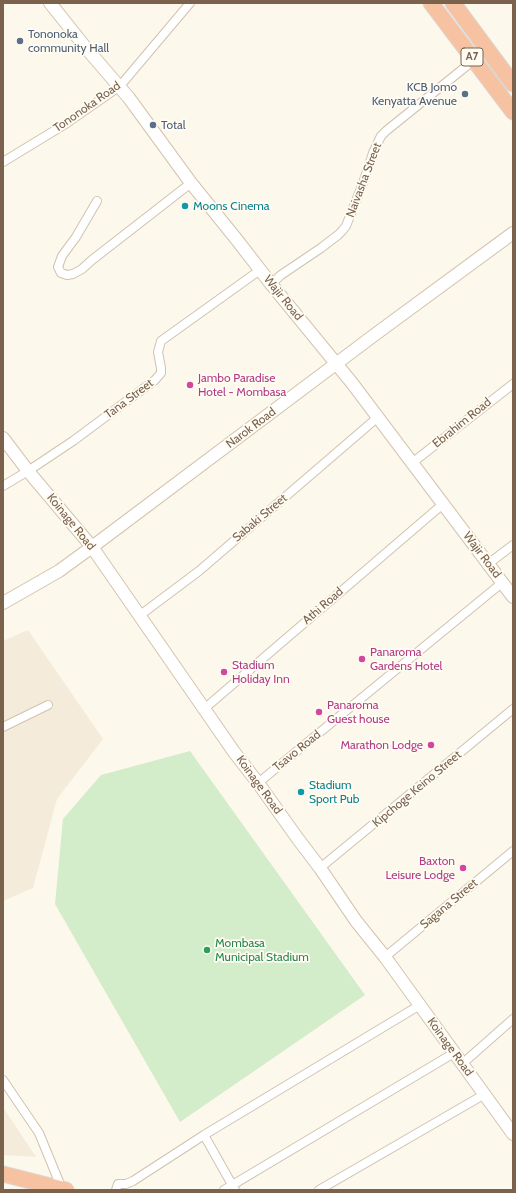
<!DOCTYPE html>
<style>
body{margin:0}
#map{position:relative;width:516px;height:1193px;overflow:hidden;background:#fdf8ec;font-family:Cabin,sans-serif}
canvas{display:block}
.frame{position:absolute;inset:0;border:4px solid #7a624d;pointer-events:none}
</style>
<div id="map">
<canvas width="516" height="1193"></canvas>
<div class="frame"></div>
</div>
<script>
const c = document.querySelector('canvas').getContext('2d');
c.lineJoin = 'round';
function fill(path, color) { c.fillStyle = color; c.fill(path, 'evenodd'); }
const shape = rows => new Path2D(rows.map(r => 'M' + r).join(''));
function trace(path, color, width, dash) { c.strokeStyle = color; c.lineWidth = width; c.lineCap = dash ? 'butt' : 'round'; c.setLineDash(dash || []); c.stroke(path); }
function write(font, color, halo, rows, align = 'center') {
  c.font = font + ' Cabin,sans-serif'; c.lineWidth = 3.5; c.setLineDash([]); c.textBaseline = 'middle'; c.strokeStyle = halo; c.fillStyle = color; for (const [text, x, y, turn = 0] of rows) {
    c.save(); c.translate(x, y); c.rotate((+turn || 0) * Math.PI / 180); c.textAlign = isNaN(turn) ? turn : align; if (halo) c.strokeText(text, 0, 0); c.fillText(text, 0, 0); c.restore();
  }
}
fill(shape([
 [28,630,103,739,57,799,33,888,3,901,3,641],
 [3,1107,36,1157,3,1155]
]), '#f5ebda');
fill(shape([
 [190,751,365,995,180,1122,55,904,63,819,101,775]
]), '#d3ecc9');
const street = shape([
 [3,162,67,123,120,86,190,3],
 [97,201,76,237,62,256,58,267,61,273,67,275,73,274,82,269,92,260,191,183],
 [271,284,281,275,321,248,338,235,342,231,346,226,363,183,373,153,381,136,386,131,474,60],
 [412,463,513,384],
 [3,486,28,471,73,441,155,380,161,373,161,368,158,352,161,341,260,270],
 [488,564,513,545],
 [139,616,199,571,378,417],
 [204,709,443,504],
 [3,727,48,705],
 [258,783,503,582],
 [320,868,513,709],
 [385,957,513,851],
 [462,1064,513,1019],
 [3,1080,39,1133,62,1189],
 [204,1135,235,1190],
 [116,1190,118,1184,126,1184,133,1181,204,1135,420,1005],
 [224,1190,454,1053],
 [319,1190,485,1094]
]);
const secondary = shape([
 [50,3,86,48,129,98,191,183,237,240,271,284,352,383,513,597],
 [3,438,28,471,92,547,234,752,258,783,298,839,320,868,356,921,385,957,513,1134],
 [3,603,59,571,92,547,377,333,513,233]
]);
const highway = shape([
 [431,3,513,112],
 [453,3,513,84],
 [3,1174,66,1190]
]);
trace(street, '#d1c2b0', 10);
trace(secondary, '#d4c3ae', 14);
trace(highway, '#dcd6d1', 17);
trace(street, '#fff', 8);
trace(secondary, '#fff', 12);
trace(highway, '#f7c2a2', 15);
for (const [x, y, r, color] of [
 [20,41,4,"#5c6f8a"],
 [465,94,4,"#5c6f8a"],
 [153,125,4,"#5c6f8a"],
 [185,206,4,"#0f9aa8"],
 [190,385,4,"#d1479c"],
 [362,659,4,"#d1479c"],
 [224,672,4,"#d1479c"],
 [319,712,4,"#d1479c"],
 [431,745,4,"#d1479c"],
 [301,792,4,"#0f9aa8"],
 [463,868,4,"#d1479c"],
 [207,950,4,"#2e9e5b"]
]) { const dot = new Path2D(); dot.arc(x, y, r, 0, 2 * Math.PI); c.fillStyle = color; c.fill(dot); trace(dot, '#fffcf3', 1.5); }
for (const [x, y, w] of [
 [472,57,22]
]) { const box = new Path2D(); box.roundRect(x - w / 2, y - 9, w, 18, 3); c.fillStyle = '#fffcf3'; c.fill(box); trace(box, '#7a624d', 1); }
write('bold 11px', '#7a624d', null, [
 ["A7",472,57]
]);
write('12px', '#4e5e75', '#fffcf3', [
 ["Tononoka",28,34],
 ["community Hall",28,48],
 ["KCB Jomo",457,87,"right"],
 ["Kenyatta Avenue",457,101,"right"],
 ["Total",161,125]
], 'left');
write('12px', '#7a624d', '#fffcf3', [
 ["Tononoka Road",87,107,-35],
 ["Naivasha Street",364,180,-69],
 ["Wajir Road",283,298,51],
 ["Tana Street",129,399,-37],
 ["Ebrahim Road",462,423,-39],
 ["Narok Road",251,428,-37],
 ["Sabaki Street",260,518,-40],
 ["Koinage Road",71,522,51],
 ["Wajir Road",482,555,53],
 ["Athi Road",323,606,-41],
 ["Tsavo Road",297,751,-39],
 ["Koinage Road",259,785,54],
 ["Kipchoge Keino Street",417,789,-40],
 ["Sagana Street",449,904,-40],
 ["Koinage Road",450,1047,54]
]);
write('12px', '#0d838f', '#fffcf3', [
 ["Moons Cinema",193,206],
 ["Stadium",309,785],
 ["Sport Pub",309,799]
], 'left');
write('12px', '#b23c85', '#fffcf3', [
 ["Jambo Paradise",198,378],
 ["Hotel - Mombasa",198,392],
 ["Panaroma",370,652],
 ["Gardens Hotel",370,666],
 ["Stadium",232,665],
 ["Holiday Inn",232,679],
 ["Panaroma",327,705],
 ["Guest house",327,719],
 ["Marathon Lodge",423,745,"right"],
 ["Baxton",455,861,"right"],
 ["Leisure Lodge",455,875,"right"]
], 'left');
write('12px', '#27864d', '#fffcf3', [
 ["Mombasa",215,943],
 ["Municipal Stadium",215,957]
], 'left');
</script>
